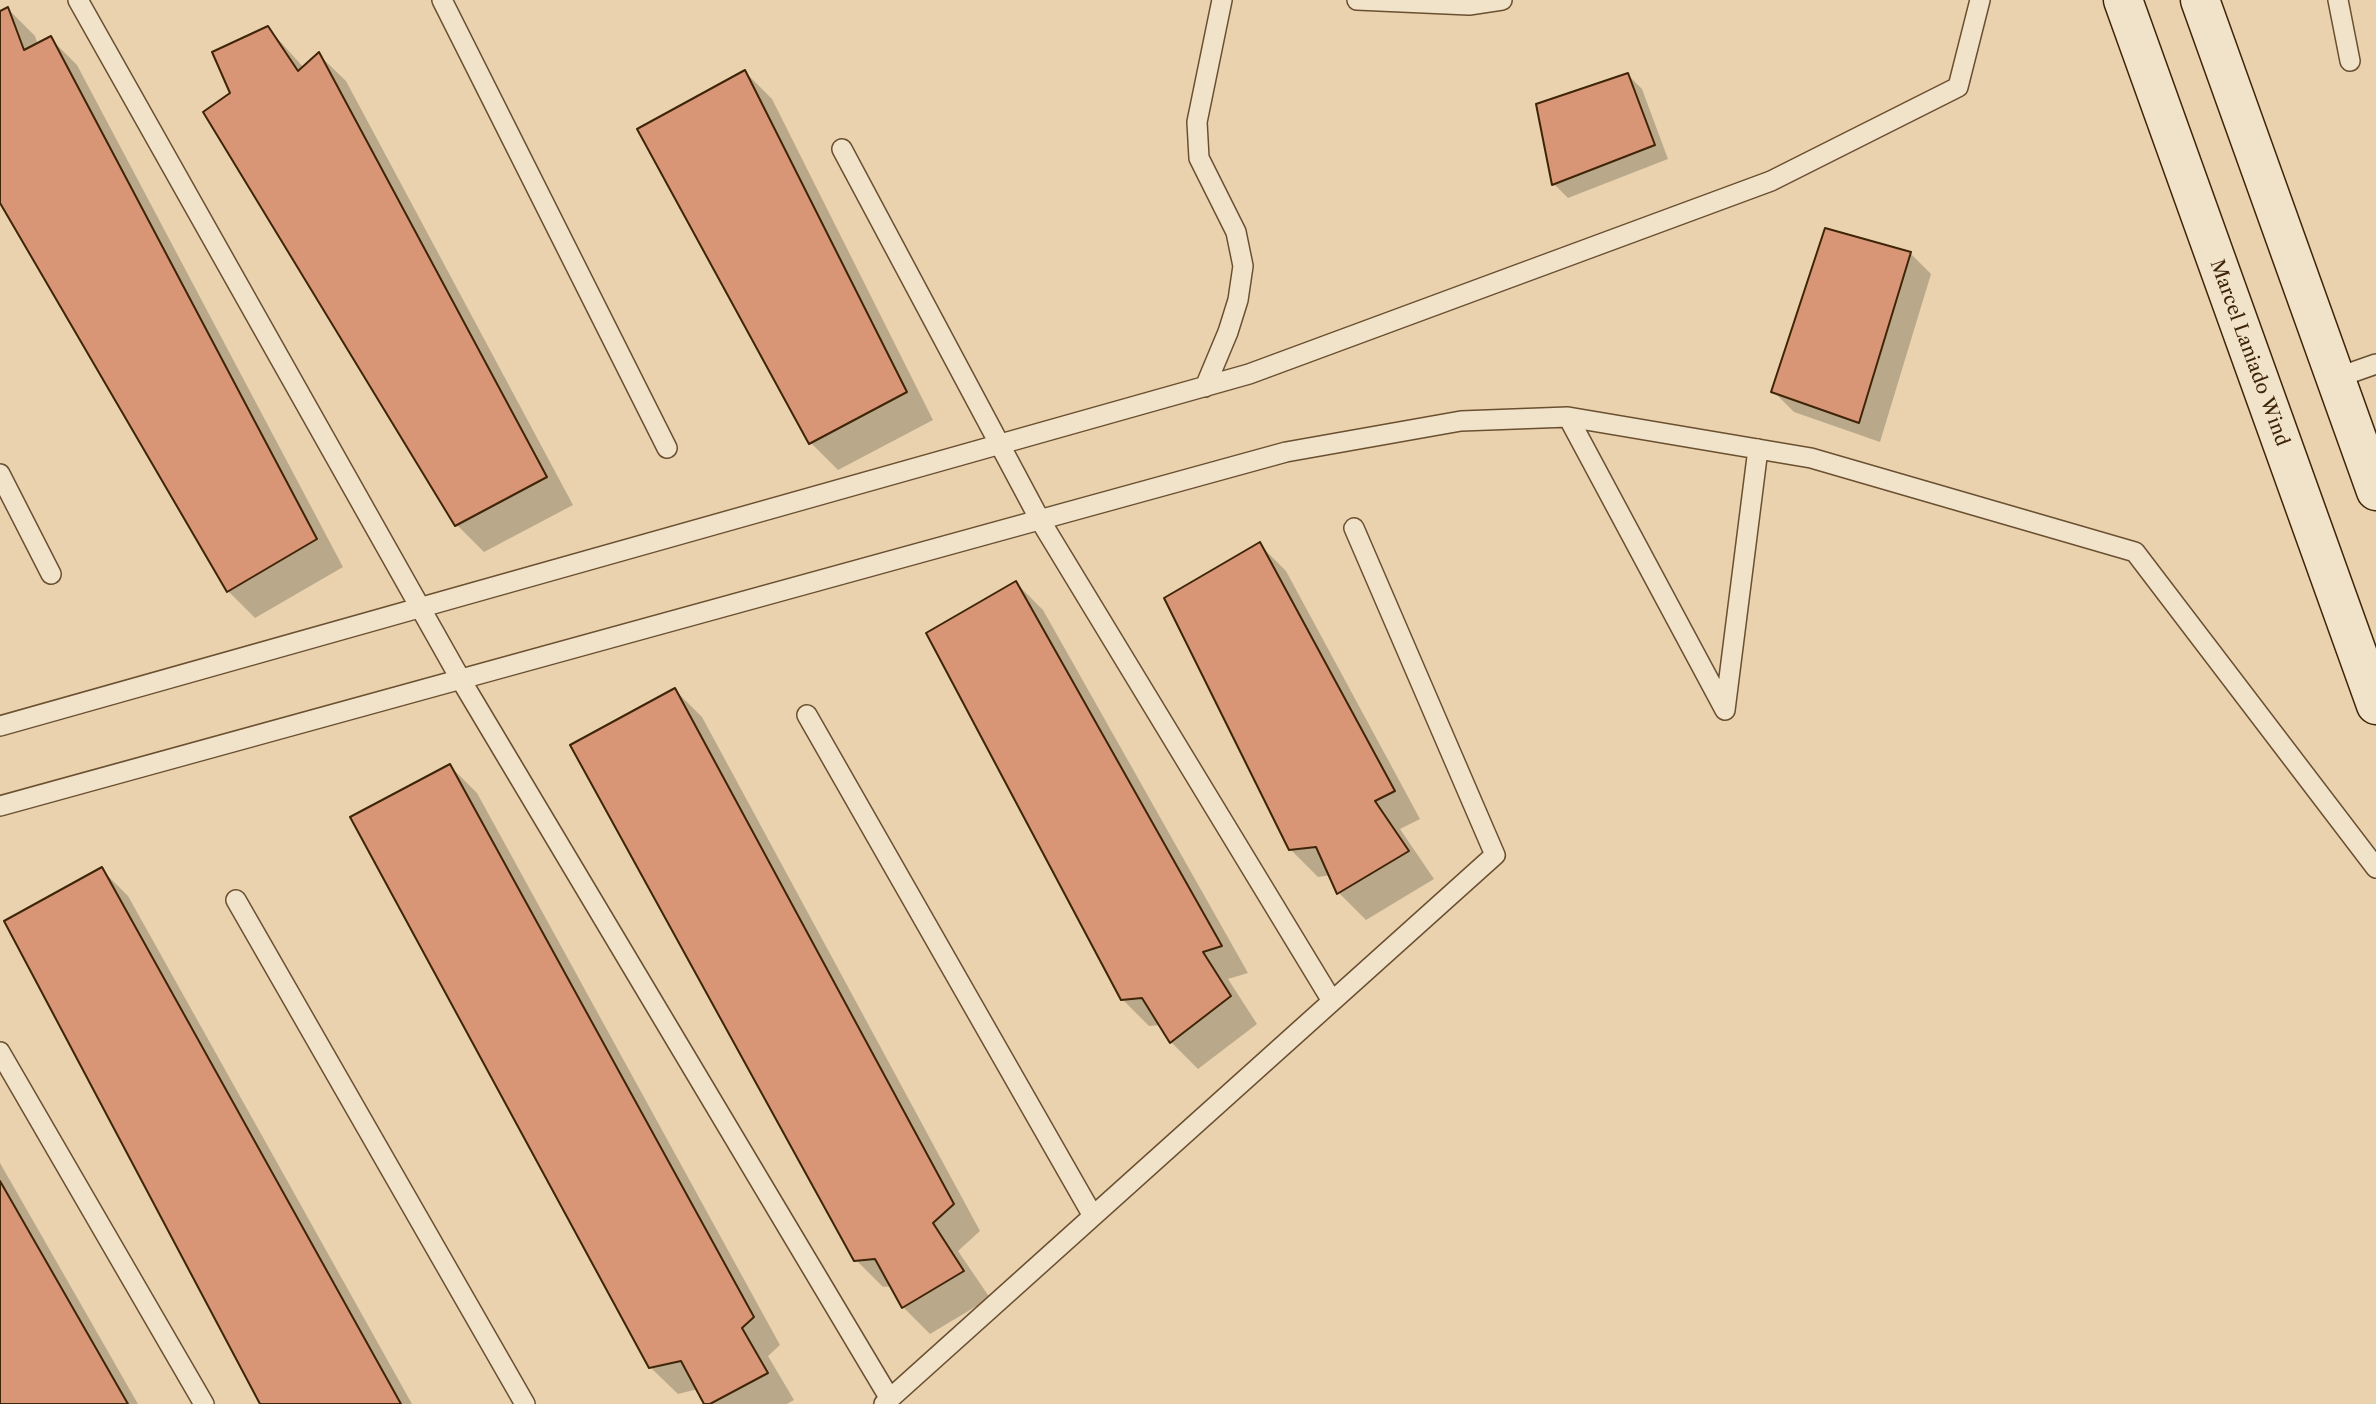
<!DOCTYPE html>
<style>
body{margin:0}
canvas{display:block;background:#e9d2ad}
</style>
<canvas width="2376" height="1404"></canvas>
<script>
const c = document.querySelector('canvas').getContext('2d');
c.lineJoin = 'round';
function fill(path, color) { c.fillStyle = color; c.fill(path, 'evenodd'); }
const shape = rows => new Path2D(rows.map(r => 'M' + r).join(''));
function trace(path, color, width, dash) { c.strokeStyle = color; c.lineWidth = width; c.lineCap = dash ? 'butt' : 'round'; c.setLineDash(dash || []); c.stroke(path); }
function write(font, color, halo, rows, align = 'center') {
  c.font = font + ' "Libre Caslon Text",serif'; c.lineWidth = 7; c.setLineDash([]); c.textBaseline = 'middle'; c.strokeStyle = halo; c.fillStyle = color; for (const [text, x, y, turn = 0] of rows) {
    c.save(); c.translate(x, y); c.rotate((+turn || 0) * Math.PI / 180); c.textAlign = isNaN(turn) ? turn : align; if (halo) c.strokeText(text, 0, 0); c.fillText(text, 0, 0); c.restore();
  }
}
fill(shape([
 [8,9,35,36,38,45,50,38,77,65,343,567,255,618,228,591,0,199,0,13],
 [268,28,304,68,319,55,346,81,573,505,484,552,457,525,232,94],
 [745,72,772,99,933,420,838,470,811,443],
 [1628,75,1642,89,1668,159,1568,198,1554,184],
 [1910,253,1931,274,1880,442,1794,412,1773,391],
 [1259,544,1286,571,1420,819,1400,829,1434,879,1366,920,1339,893,1331,875,1318,877,1290,849],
 [1016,583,1043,610,1248,973,1228,979,1257,1024,1198,1069,1171,1042,1161,1025,1149,1026,1122,999],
 [675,690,702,717,980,1231,958,1251,990,1298,930,1334,903,1307,892,1286,883,1287,856,1260],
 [450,766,477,793,780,1345,768,1356,794,1400,787,1404,706,1404,698,1389,678,1394,650,1367],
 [101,869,128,896,412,1404,262,1404],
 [0,1163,138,1404,0,1404]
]), '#0003');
const building = shape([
 [8,7,24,50,51,36,317,539,227,592,0,203,0,11,8,7],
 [268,26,298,71,319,52,547,477,455,526,203,112,230,93,212,52,268,26],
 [745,70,907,392,809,444,637,129,745,70],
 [1628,73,1655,145,1552,185,1536,104,1628,73],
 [1825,228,1911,252,1859,423,1771,392,1825,228],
 [1260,542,1395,791,1375,801,1409,851,1337,894,1316,847,1289,850,1164,598,1260,542],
 [1016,581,1222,946,1203,952,1231,996,1170,1043,1142,998,1121,1000,926,633,1016,581],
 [675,688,954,1204,933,1223,964,1271,902,1308,875,1259,854,1261,570,745,675,688],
 [450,764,754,1317,742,1328,768,1373,710,1404,704,1404,681,1361,649,1368,350,817,450,764],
 [102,867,401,1404,260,1404,4,921,102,867],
 [0,1181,128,1404,0,1404,0,1181]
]);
fill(building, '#d99676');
trace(building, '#3f2508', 2);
const service = shape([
 [78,0,461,680,890,1399],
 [442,0,667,448],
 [1357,0,1469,5,1502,0],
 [2338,0,2350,61],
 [842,149,1040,520,1332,1001],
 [2336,378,2376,364],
 [1205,387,1228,332,1238,300,1243,266,1236,232,1199,158,1197,122,1222,0],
 [1568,417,1725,710],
 [0,474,51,574],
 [1725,710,1758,449],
 [807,715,1093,1216],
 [0,726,1249,374,1771,181,1958,87,1980,0],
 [0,806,1286,452,1461,421,1568,417,1811,458,2135,552,2376,868],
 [236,900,525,1404],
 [0,1052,204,1404],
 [884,1404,1495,855,1354,528]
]);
const secondary = shape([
 [2123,0,2376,705],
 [2200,0,2376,491]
]);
trace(service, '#6a5031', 22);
trace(secondary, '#3f2508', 41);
trace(service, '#f1e2ca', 19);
trace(secondary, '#f1e2ca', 38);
write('19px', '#3f2508', '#f1e2ca', [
 ["Marcel Laniado Wind",2249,353,70]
]);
</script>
